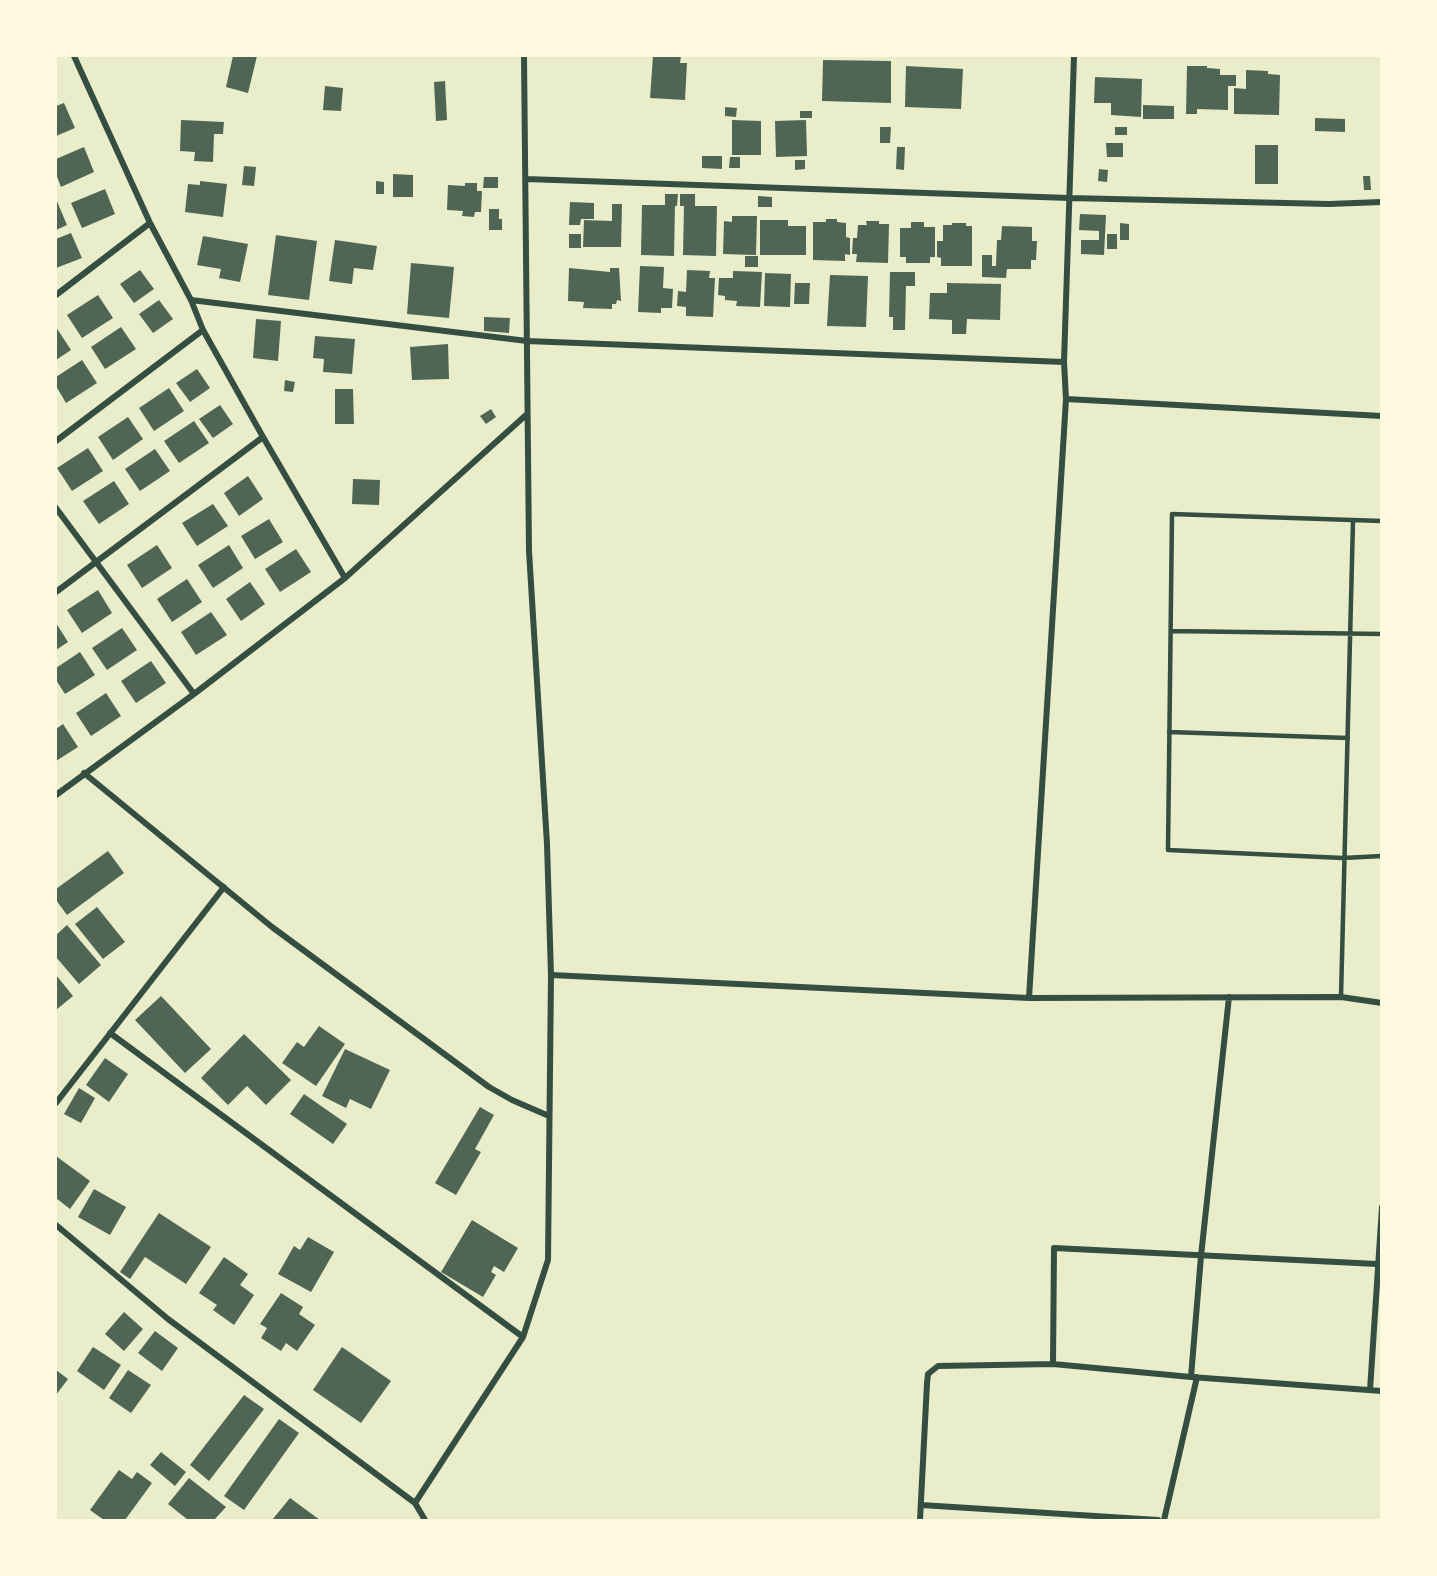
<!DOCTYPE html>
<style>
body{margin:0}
#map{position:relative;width:1437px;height:1576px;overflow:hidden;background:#e9edc9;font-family:Mulish,sans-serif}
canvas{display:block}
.frame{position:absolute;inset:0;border:57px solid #fefae0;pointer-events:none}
</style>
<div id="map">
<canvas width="1437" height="1576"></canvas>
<div class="frame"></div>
</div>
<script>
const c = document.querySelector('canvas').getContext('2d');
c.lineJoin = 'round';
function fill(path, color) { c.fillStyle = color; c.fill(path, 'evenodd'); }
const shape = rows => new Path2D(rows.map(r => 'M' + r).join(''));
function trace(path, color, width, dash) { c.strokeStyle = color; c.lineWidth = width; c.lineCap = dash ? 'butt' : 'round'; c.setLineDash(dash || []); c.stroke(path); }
fill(shape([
 [233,56,257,56,248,93,226,87],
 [653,56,681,56,680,63,687,63,685,100,650,98],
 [823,60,891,61,891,103,822,101],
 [906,66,963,69,961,109,905,107],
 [1187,66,1207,66,1207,68,1220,69,1220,75,1236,75,1236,86,1228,86,1228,110,1197,109,1197,114,1186,114],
 [1246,70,1268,71,1268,74,1280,75,1279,115,1234,114,1234,88,1246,89],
 [1095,77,1142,79,1141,117,1111,115,1111,103,1094,103],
 [445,81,447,120,436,121,434,82],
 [325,86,343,88,341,111,323,110],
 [64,103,75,128,56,136,56,106],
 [1143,105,1174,106,1174,119,1143,119],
 [725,107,737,108,736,117,725,116],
 [800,111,812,111,812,118,800,118],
 [1315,118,1345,119,1345,132,1315,131],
 [181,120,224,122,223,134,214,134,213,162,194,161,195,152,180,151],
 [732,120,761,121,761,155,732,155],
 [806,120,807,156,776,157,775,121],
 [880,127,891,127,890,143,880,143],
 [1115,127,1127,127,1127,135,1115,135],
 [1106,143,1123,143,1123,157,1107,157],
 [1255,145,1278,145,1278,184,1255,184],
 [84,147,94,172,61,187,56,174,56,159],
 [897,147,905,147,904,170,896,169],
 [702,156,722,156,722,169,702,168],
 [730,157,740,157,740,168,729,168],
 [795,160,805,160,805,169,795,170],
 [244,166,256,167,254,186,242,185],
 [1099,169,1108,170,1107,182,1098,181],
 [393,174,413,175,413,197,393,197],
 [1363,176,1370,176,1371,190,1364,190],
 [484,177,498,177,498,188,483,188],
 [200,181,227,184,223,217,185,212,188,184,200,185],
 [376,181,384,182,384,194,376,194],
 [465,183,477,183,477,191,482,191,481,212,475,212,474,217,462,216,463,211,447,210,448,185,465,186],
 [105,189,115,214,82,228,71,203],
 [665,194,678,194,677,206,675,206,674,256,641,255,642,205,665,205],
 [680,194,695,194,695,206,717,206,716,256,683,255,684,206,680,206],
 [758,196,772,197,772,207,758,207],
 [56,199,67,225,56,230],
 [570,202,594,203,594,219,581,219,580,225,569,225],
 [612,204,622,204,621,247,583,247,584,220,612,221],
 [489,209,499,209,499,219,502,219,502,230,489,230],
 [1080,214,1106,215,1104,255,1081,254,1081,240,1099,240,1099,231,1079,230],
 [732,216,757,216,756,255,723,254,724,221,732,222],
 [826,219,837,219,837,222,846,223,846,237,850,238,850,255,845,254,845,261,813,260,813,222,826,222],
 [760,220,788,220,788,226,806,226,806,255,760,255],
 [866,221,879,221,879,224,889,224,888,263,856,262,857,254,852,254,853,238,857,238,858,225,867,225],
 [911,222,924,222,924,227,935,227,935,257,930,257,930,263,906,263,906,257,900,257,900,228,911,228],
 [952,223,966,223,966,226,972,226,972,266,941,266,941,258,937,257,937,241,943,241,943,225,952,225],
 [1120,223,1129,224,1129,240,1120,240],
 [1002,226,1032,227,1032,241,1037,241,1036,260,1031,260,1031,269,1007,269,1006,278,982,277,982,255,992,255,992,266,996,266,997,240,1001,240],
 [71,233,82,258,56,268,56,239],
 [569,234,581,234,581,248,569,248],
 [1107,234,1117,234,1117,249,1107,249],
 [276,235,317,241,309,300,268,295],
 [203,236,248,244,240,282,219,278,221,269,197,265],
 [335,240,377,246,373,270,354,268,352,284,329,281],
 [745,256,758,256,758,267,745,267],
 [411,263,454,267,449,318,407,314],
 [640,266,664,267,663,288,673,289,672,308,661,308,661,313,638,312],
 [569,268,610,272,610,268,619,268,621,301,617,300,616,304,612,304,612,309,583,308,584,302,568,301],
 [140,270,154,289,134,303,120,284],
 [687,270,710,271,709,278,715,278,713,317,686,316,686,307,677,306,678,291,686,292],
 [733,271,762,272,760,307,736,306,737,301,725,300,725,296,718,295,719,278,733,278],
 [890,272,915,272,915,286,906,286,905,330,893,330,893,317,889,317],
 [765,273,791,274,790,307,764,306],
 [830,275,868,276,866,327,827,326],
 [795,283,810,283,809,304,794,304],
 [947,283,1001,284,1000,320,967,319,966,334,952,334,952,320,929,319,930,293,947,293],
 [98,295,113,318,82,338,67,315],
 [159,300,173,319,153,333,139,314],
 [484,317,510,318,509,333,484,331],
 [256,319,281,321,278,361,253,358],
 [56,327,71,350,56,360],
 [121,327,136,349,105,369,91,347],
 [315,336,355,339,352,374,323,372,324,359,313,358],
 [448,344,449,379,412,380,410,347],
 [82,360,97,383,66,403,56,386,56,377],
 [197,369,210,388,190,402,176,383],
 [285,380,295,382,293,392,284,391],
 [169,388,184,411,154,431,139,408],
 [335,389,353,389,354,424,335,424],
 [220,405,233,424,213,438,199,419],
 [491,409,496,417,486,424,480,416],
 [128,417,143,439,113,460,98,437],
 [194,421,209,443,179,463,164,441],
 [88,448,103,471,72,491,57,468],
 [155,449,170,471,140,491,125,469],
 [248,476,263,499,239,516,224,493],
 [353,479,380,480,379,505,352,504],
 [114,481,129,504,99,524,83,501],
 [213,504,228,526,197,546,182,523],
 [269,519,283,542,255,559,241,536],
 [157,545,172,568,142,588,127,565],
 [229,545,243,568,213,588,198,565],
 [296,549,311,572,280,592,265,569],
 [187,579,202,602,172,622,157,599],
 [250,582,265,604,241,621,226,599],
 [98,590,112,613,82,633,67,610],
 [211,612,227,635,196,655,181,632],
 [56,623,68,642,56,650],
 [122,628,137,650,107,670,92,648],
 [80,652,95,675,65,694,56,680,56,668],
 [151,661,166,683,136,703,121,681],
 [106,693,121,716,91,736,76,713],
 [63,724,78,747,56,761,56,729],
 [108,851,124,873,67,915,56,900,56,889],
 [97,907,125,942,103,959,75,924],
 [67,925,101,965,79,984,56,957,56,935],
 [56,975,73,996,56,1010],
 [161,996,211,1049,185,1073,135,1020],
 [319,1026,345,1044,316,1086,282,1063,297,1042,304,1047],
 [244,1034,291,1080,266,1105,247,1086,228,1105,201,1078],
 [345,1049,390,1070,371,1109,350,1099,346,1108,322,1096],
 [105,1058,128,1074,109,1102,86,1085],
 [79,1088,95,1098,81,1123,64,1114],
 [304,1094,347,1124,333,1144,290,1114],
 [480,1107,494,1115,475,1149,481,1152,456,1195,435,1183],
 [56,1156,90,1181,70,1209,56,1198],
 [94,1189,126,1207,110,1235,78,1217],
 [159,1213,211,1247,186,1284,145,1257,130,1279,120,1272],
 [472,1220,518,1248,504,1272,494,1266,491,1272,496,1275,483,1297,441,1272],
 [308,1237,334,1252,311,1292,278,1274,294,1246,300,1250],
 [224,1257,248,1274,240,1285,254,1295,234,1325,213,1310,217,1305,199,1293],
 [281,1293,303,1307,299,1314,315,1325,297,1351,286,1343,281,1351,261,1338,267,1328,260,1324],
 [124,1312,143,1329,124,1351,105,1334],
 [155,1331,178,1348,162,1371,138,1353],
 [93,1347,121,1365,104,1390,77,1371],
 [342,1347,391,1381,361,1423,313,1390],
 [56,1370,68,1379,56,1395],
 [128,1370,151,1385,131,1413,109,1398],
 [244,1395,264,1409,209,1481,190,1465],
 [279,1419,299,1433,244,1510,224,1496],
 [161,1452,186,1472,175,1486,150,1465],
 [119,1470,132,1479,137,1472,152,1483,125,1520,104,1520,90,1510],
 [189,1478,226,1507,214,1520,188,1520,168,1504],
 [290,1498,320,1520,272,1520]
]), '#4f6655');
trace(shape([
 [1382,521,1172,514,1168,850,1343,858,1382,856],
 [1171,631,1382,634],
 [1169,732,1348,738],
 [1341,997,1353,521]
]), '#344e41', 4.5);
trace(shape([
 [74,56,150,223,191,300,203,330,263,437,345,578],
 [1074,56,1064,362,1066,399,1382,416],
 [526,179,1069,198,1329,204,1382,202],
 [56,295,150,223],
 [191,300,527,341,1064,362],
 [56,441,203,330],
 [56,508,194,694],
 [56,592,263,437],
 [84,773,272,927,489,1087,512,1100,549,1116],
 [56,795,194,694,345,578,526,415],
 [551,975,1029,998,1341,997,1382,1003],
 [1029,998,1066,399],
 [110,1033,523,1337],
 [56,1103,224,887],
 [56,1225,168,1319,415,1503],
 [1053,1364,1054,1248,1377,1264],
 [1191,1377,1201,1256,1229,997],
 [1370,1390,1382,1207],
 [921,1505,1158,1520],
 [425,1520,415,1503,523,1337,548,1260,551,975,547,844,529,551,524,56],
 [920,1520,927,1383,928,1374,938,1366,1053,1364,1191,1377,1382,1391],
 [1164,1520,1197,1377]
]), '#344e41', 6);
</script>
